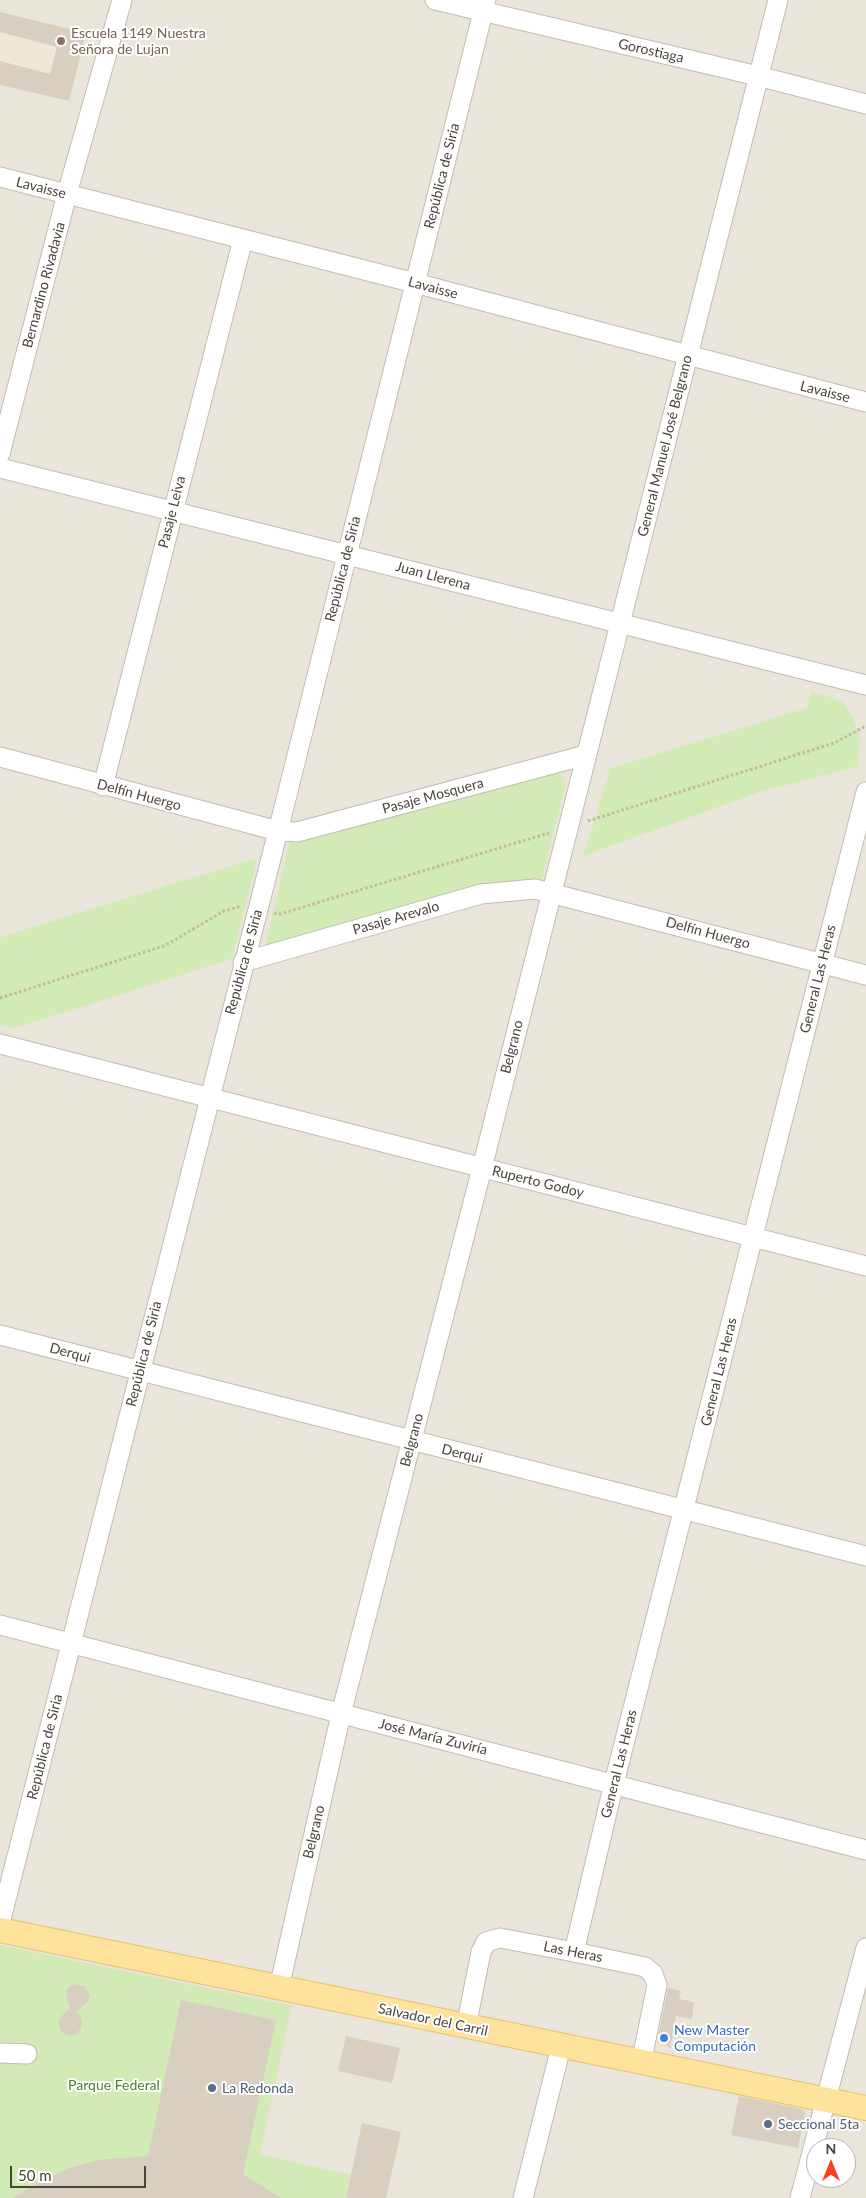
<!DOCTYPE html>
<meta charset="utf-8">
<style>
body{margin:0}
#map{position:relative;width:866px;height:2198px;overflow:hidden;background:#f6f3ec;font-family:Lato,sans-serif}
canvas{display:block}
.north{position:absolute;left:806px;top:2138px;width:50px;height:50px;box-sizing:border-box;background:#fff;border:1px solid #b7b4b0;border-radius:50%;rotate:0deg;font-size:14px;font-weight:700;line-height:20px;text-align:center;color:#4b4439}
.north::after{content:'';display:block;margin:auto;width:18px;height:22px;background:#fc3f1d;clip-path:polygon(50% 0,100% 100%,50% 72%,0 100%)}
.scale{position:absolute;left:10px;top:2166px;width:136px;height:22px;box-sizing:border-box;border:2px solid #4b4439;border-top:0;padding-left:6px;font-size:15px;line-height:18px;white-space:nowrap;color:#4b4439;-webkit-text-stroke:4px #fff;paint-order:stroke}
</style>
<div id="map">
<canvas width="866" height="2198"></canvas>
<div class="north">N</div>
<div class="scale">50 m</div>
</div>
<script>
const c = document.querySelector('canvas').getContext('2d');
c.lineJoin = 'round';
function fill(path, color) { c.fillStyle = color; c.fill(path, 'evenodd'); }
const shape = rows => new Path2D(rows.map(r => 'M' + r).join(''));
function trace(path, color, width, dash) { c.strokeStyle = color; c.lineWidth = width; c.lineCap = dash ? 'butt' : 'round'; c.setLineDash(dash || []); c.stroke(path); }
function write(font, color, halo, rows, align = 'center') {
  c.font = font + ' Lato,sans-serif'; c.lineWidth = 4; c.setLineDash([]); c.textBaseline = 'middle'; c.strokeStyle = halo; c.fillStyle = color; for (const [text, x, y, turn = 0] of rows) {
    c.save(); c.translate(x, y); c.rotate((+turn || 0) * Math.PI / 180); c.textAlign = isNaN(turn) ? turn : align; if (halo) c.strokeText(text, 0, 0); c.fillText(text, 0, 0); c.restore();
  }
}
fill(shape([
 [0,0,866,0,866,2198,0,2198],
 [816,2148,846,2148,846,2178,816,2178]
]), '#eae5da');
fill(shape([
 [0,12,86,33,69,101,0,85]
]), '#efe8d6');
fill(shape([
 [811,692,832,697,842,702,853,718,860,739,858,766,760,792,583,856,611,768,807,708],
 [556,771,564,778,565,786,541,882,512,882,479,887,264,951,290,841],
 [257,858,232,959,15,1028,0,1025,0,937],
 [0,1945,292,2006,260,2154,350,2175,346,2198,0,2198]
]), '#d2eab5');
fill(shape([
 [0,12,86,33,69,101,0,85,0,61,50,74,57,47,0,32],
 [74,1984,85,1986,90,1996,87,2003,77,2011,82,2020,81,2029,74,2035,69,2036,61,2032,58,2022,60,2017,70,2009,66,1993,68,1988],
 [668,1988,681,1991,679,1999,694,2002,692,2019,676,2016,670,2049,659,2033],
 [181,2000,276,2020,243,2174,281,2198,13,2198,43,2180,70,2168,98,2160,148,2156],
 [346,2036,400,2048,392,2083,338,2071],
 [739,2096,802,2109,805,2113,798,2148,731,2135],
 [362,2123,401,2132,386,2198,346,2198]
]), '#d8cfc1');
const minor = shape([
 [435,0,758,76,866,104],
 [0,177,415,283,866,402],
 [0,454,67,194,122,0],
 [0,468,866,685],
 [0,757,278,831,297,832,586,755],
 [103,786,243,239],
 [243,962,481,894,535,889,866,975],
 [0,1044,866,1266],
 [0,1335,866,1556],
 [0,1625,866,1850],
 [0,1923,278,831,486,0],
 [574,1952,614,1783,866,792],
 [279,1988,341,1714,482,1168,778,0],
 [466,2027,481,1952,486,1942,500,1938,574,1952,645,1967,653,1974,657,1985,641,2064],
 [0,2053,27,2054],
 [523,2198,561,2047],
 [800,2198,866,1948]
]);
const major = shape([
 [0,1930,866,2108]
]);
trace(minor, '#c2bbae', 21);
trace(major, '#e6c16a', 26);
trace(shape([
 [588,821,834,743,866,726],
 [274,913,280,914,549,833],
 [0,998,164,946,224,911,241,906]
]), '#c4b79f', 3, [2.5, 2.5]);
trace(minor, '#fff', 19);
trace(major, '#ffe39c', 24);
for (const [x, y, r, color] of [
 [61,41,5,"#8d6e63"],
 [664,2038,5,"#3f7fe0"],
 [212,2088,5,"#5c6f8a"],
 [768,2124,5,"#5c6f8a"]
]) { const dot = new Path2D(); dot.arc(x, y, r, 0, 2 * Math.PI); c.fillStyle = color; c.fill(dot); trace(dot, '#fff', 2); }
write('14px', '#785e54', '#fff', [
 ["Escuela 1149 Nuestra",71,33],
 ["Señora de Lujan",71,49]
], 'left');
write('14px', '#4b4439', '#fff', [
 ["Gorostiaga",651,51,13],
 ["República de Siria",442,176,-76],
 ["Lavaisse",41,188,14],
 ["Bernardino Rivadavia",44,285,-75],
 ["Lavaisse",433,288,15],
 ["Lavaisse",825,392,14],
 ["General Manuel José Belgrano",665,446,-76],
 ["Pasaje Leiva",172,512,-76],
 ["República de Siria",343,569,-76],
 ["Juan Llerena",433,576,15],
 ["Delfín Huergo",139,795,15],
 ["Pasaje Mosquera",433,796,-15],
 ["Pasaje Arevalo",396,918,-16],
 ["Delfín Huergo",708,933,15],
 ["República de Siria",244,962,-75],
 ["General Las Heras",818,979,-76],
 ["Belgrano",512,1047,-76],
 ["Ruperto Godoy",538,1182,14],
 ["Derqui",70,1353,15],
 ["República de Siria",144,1354,-76],
 ["General Las Heras",719,1372,-76],
 ["Belgrano",412,1440,-75],
 ["Derqui",462,1454,14],
 ["José María Zuviría",433,1737,14],
 ["República de Siria",45,1747,-76],
 ["General Las Heras",619,1764,-76],
 ["Belgrano",314,1832,-77],
 ["Las Heras",573,1952,11],
 ["Salvador del Carril",433,2020,12]
]);
write('14px', '#366cbe', '#fff', [
 ["New Master",674,2030],
 ["Computación",674,2046]
], 'left');
write('14px', '#4a7f2a', '#fff', [
 ["Parque Federal",114,2085]
]);
write('14px', '#4e5e75', '#fff', [
 ["La Redonda",222,2088],
 ["Seccional 5ta",778,2124]
], 'left');
</script>
